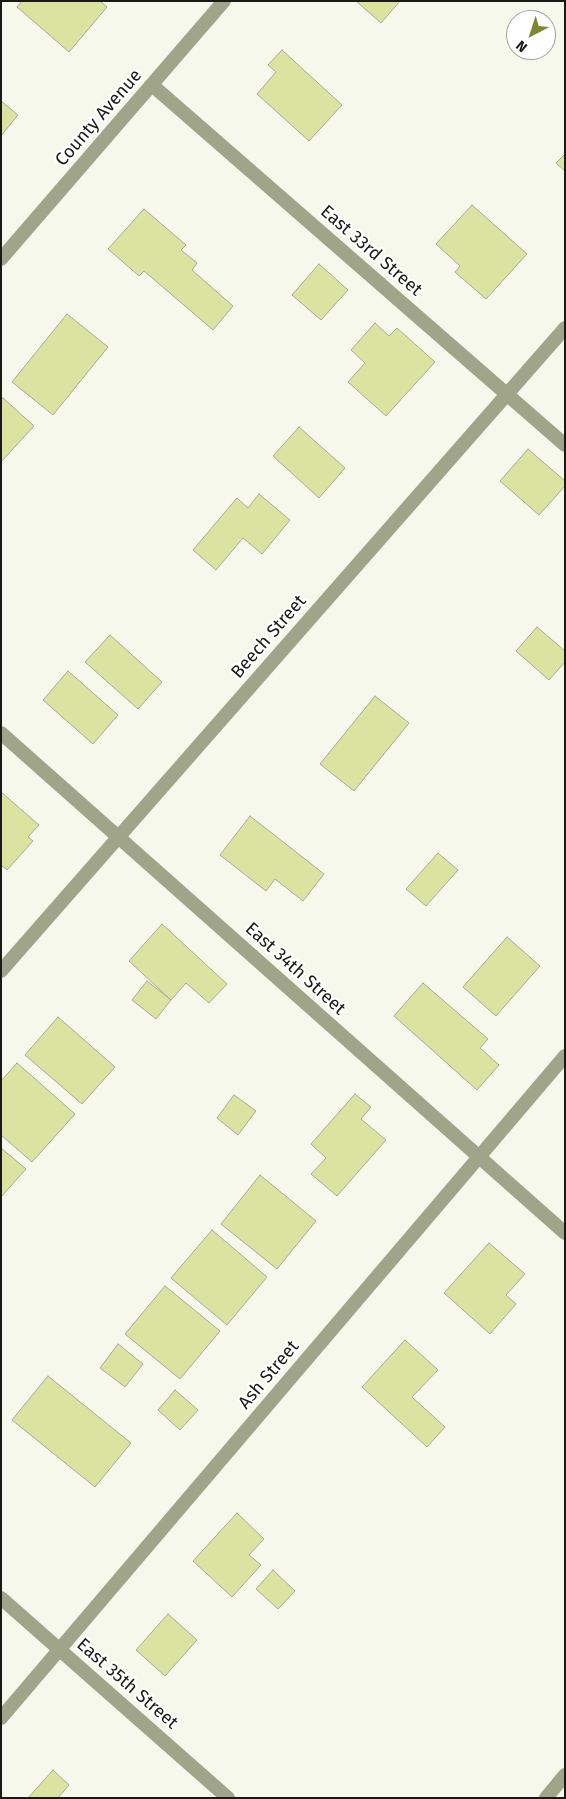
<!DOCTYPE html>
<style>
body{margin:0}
#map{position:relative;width:566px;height:1799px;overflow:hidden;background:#f6f8eb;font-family:"Fira Sans",sans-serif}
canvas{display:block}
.frame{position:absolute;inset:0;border:2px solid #191a16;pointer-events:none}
.north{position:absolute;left:506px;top:10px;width:50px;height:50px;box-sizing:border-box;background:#fff;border:1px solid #a3a3a2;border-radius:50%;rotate:220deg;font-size:14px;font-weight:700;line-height:20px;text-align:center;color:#191a16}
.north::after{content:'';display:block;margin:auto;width:18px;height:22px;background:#7f8733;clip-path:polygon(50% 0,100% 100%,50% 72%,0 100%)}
</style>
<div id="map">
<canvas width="566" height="1799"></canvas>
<div class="frame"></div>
<div class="north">N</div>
</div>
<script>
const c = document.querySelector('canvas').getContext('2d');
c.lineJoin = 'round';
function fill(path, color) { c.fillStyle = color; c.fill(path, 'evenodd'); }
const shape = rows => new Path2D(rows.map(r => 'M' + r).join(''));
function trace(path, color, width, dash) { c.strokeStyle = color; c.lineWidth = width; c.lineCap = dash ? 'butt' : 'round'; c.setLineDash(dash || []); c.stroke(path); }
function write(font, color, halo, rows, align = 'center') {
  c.font = font + ' "Fira Sans",sans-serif'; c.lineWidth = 4.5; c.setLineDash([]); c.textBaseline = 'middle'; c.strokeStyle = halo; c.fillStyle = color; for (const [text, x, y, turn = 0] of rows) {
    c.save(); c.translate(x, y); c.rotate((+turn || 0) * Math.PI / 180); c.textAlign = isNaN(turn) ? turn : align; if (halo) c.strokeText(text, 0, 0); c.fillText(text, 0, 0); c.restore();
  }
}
const building = shape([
 [22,1,100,1,107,7,69,52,17,7,22,1],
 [356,1,400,1,381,23,356,1],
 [282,50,342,105,309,141,257,94,276,72,268,65,282,50],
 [1,101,18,115,1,136,1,101],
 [565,154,565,171,556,163,565,154],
 [472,205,527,254,486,299,455,272,460,266,436,244,472,205],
 [144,209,186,245,181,250,197,263,192,270,233,306,213,330,144,271,139,276,108,249,144,209],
 [319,264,348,290,321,320,292,295,319,264],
 [67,314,108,347,53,415,12,382,67,314],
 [375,323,389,336,397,328,435,362,386,416,348,382,365,363,351,350,375,323],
 [3,398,34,426,1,462,1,399,3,398],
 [299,427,345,468,319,498,273,456,299,427],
 [528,449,565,481,565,486,539,515,500,481,528,449],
 [259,494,290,520,262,554,243,538,216,570,193,550,237,498,248,508,259,494],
 [537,627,565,651,565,662,549,680,516,651,537,627],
 [110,635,162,682,138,709,85,662,110,635],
 [68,671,118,715,93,744,43,700,68,671],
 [375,696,409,723,354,791,320,764,375,696],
 [1,792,39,825,28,837,33,841,7,870,1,865,1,792],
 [250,816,324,874,303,901,275,879,266,891,220,855,250,816],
 [438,853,458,870,426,906,406,889,438,853],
 [162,924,227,984,209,1003,186,983,171,1000,129,961,162,924],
 [507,937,540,966,496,1016,463,987,507,937],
 [147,981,171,1000,156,1019,132,1000,147,981],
 [423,983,488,1039,480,1048,499,1065,477,1090,394,1016,423,983],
 [58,1017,115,1067,82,1104,25,1055,58,1017],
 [17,1063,75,1114,32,1162,1,1135,1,1081,17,1063],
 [355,1094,371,1107,361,1119,386,1140,337,1196,311,1174,326,1158,311,1144,355,1094],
 [234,1095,256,1111,238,1135,217,1118,234,1095],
 [1,1148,26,1169,1,1197,1,1148],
 [260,1175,316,1221,277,1269,221,1224,260,1175],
 [212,1230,267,1277,227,1325,171,1278,212,1230],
 [489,1243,525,1274,506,1295,516,1304,490,1334,444,1293,489,1243],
 [165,1286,220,1331,180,1379,125,1334,165,1286],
 [405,1340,438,1370,412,1397,445,1427,427,1447,362,1387,405,1340],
 [118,1344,143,1364,125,1387,100,1368,118,1344],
 [48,1376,131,1443,95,1487,12,1420,48,1376],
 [175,1390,198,1410,180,1430,158,1410,175,1390],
 [237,1513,264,1539,249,1555,261,1565,232,1597,193,1561,237,1513],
 [273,1570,295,1591,278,1609,256,1589,273,1570],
 [168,1614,197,1640,165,1676,136,1650,168,1614],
 [53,1770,69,1785,58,1798,28,1798,53,1770]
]);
fill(building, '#dae39f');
trace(building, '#a8a99e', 1);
trace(shape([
 [152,85,565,445],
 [1,733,565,1233],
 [1,971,565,328],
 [1,1718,565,1056],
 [546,1798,565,1775]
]), '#a0a488', 14);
trace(shape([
 [1,259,224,1],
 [1,1598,228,1798]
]), '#a0a488', 14);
write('18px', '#191a16', '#fff', [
 ["County Avenue",99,118,-49],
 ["East 33rd Street",371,251,41],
 ["Beech Street",269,637,-49],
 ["East 34th Street",295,969,42],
 ["Ash Street",269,1375,-50],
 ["East 35th Street",127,1684,41]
]);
</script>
